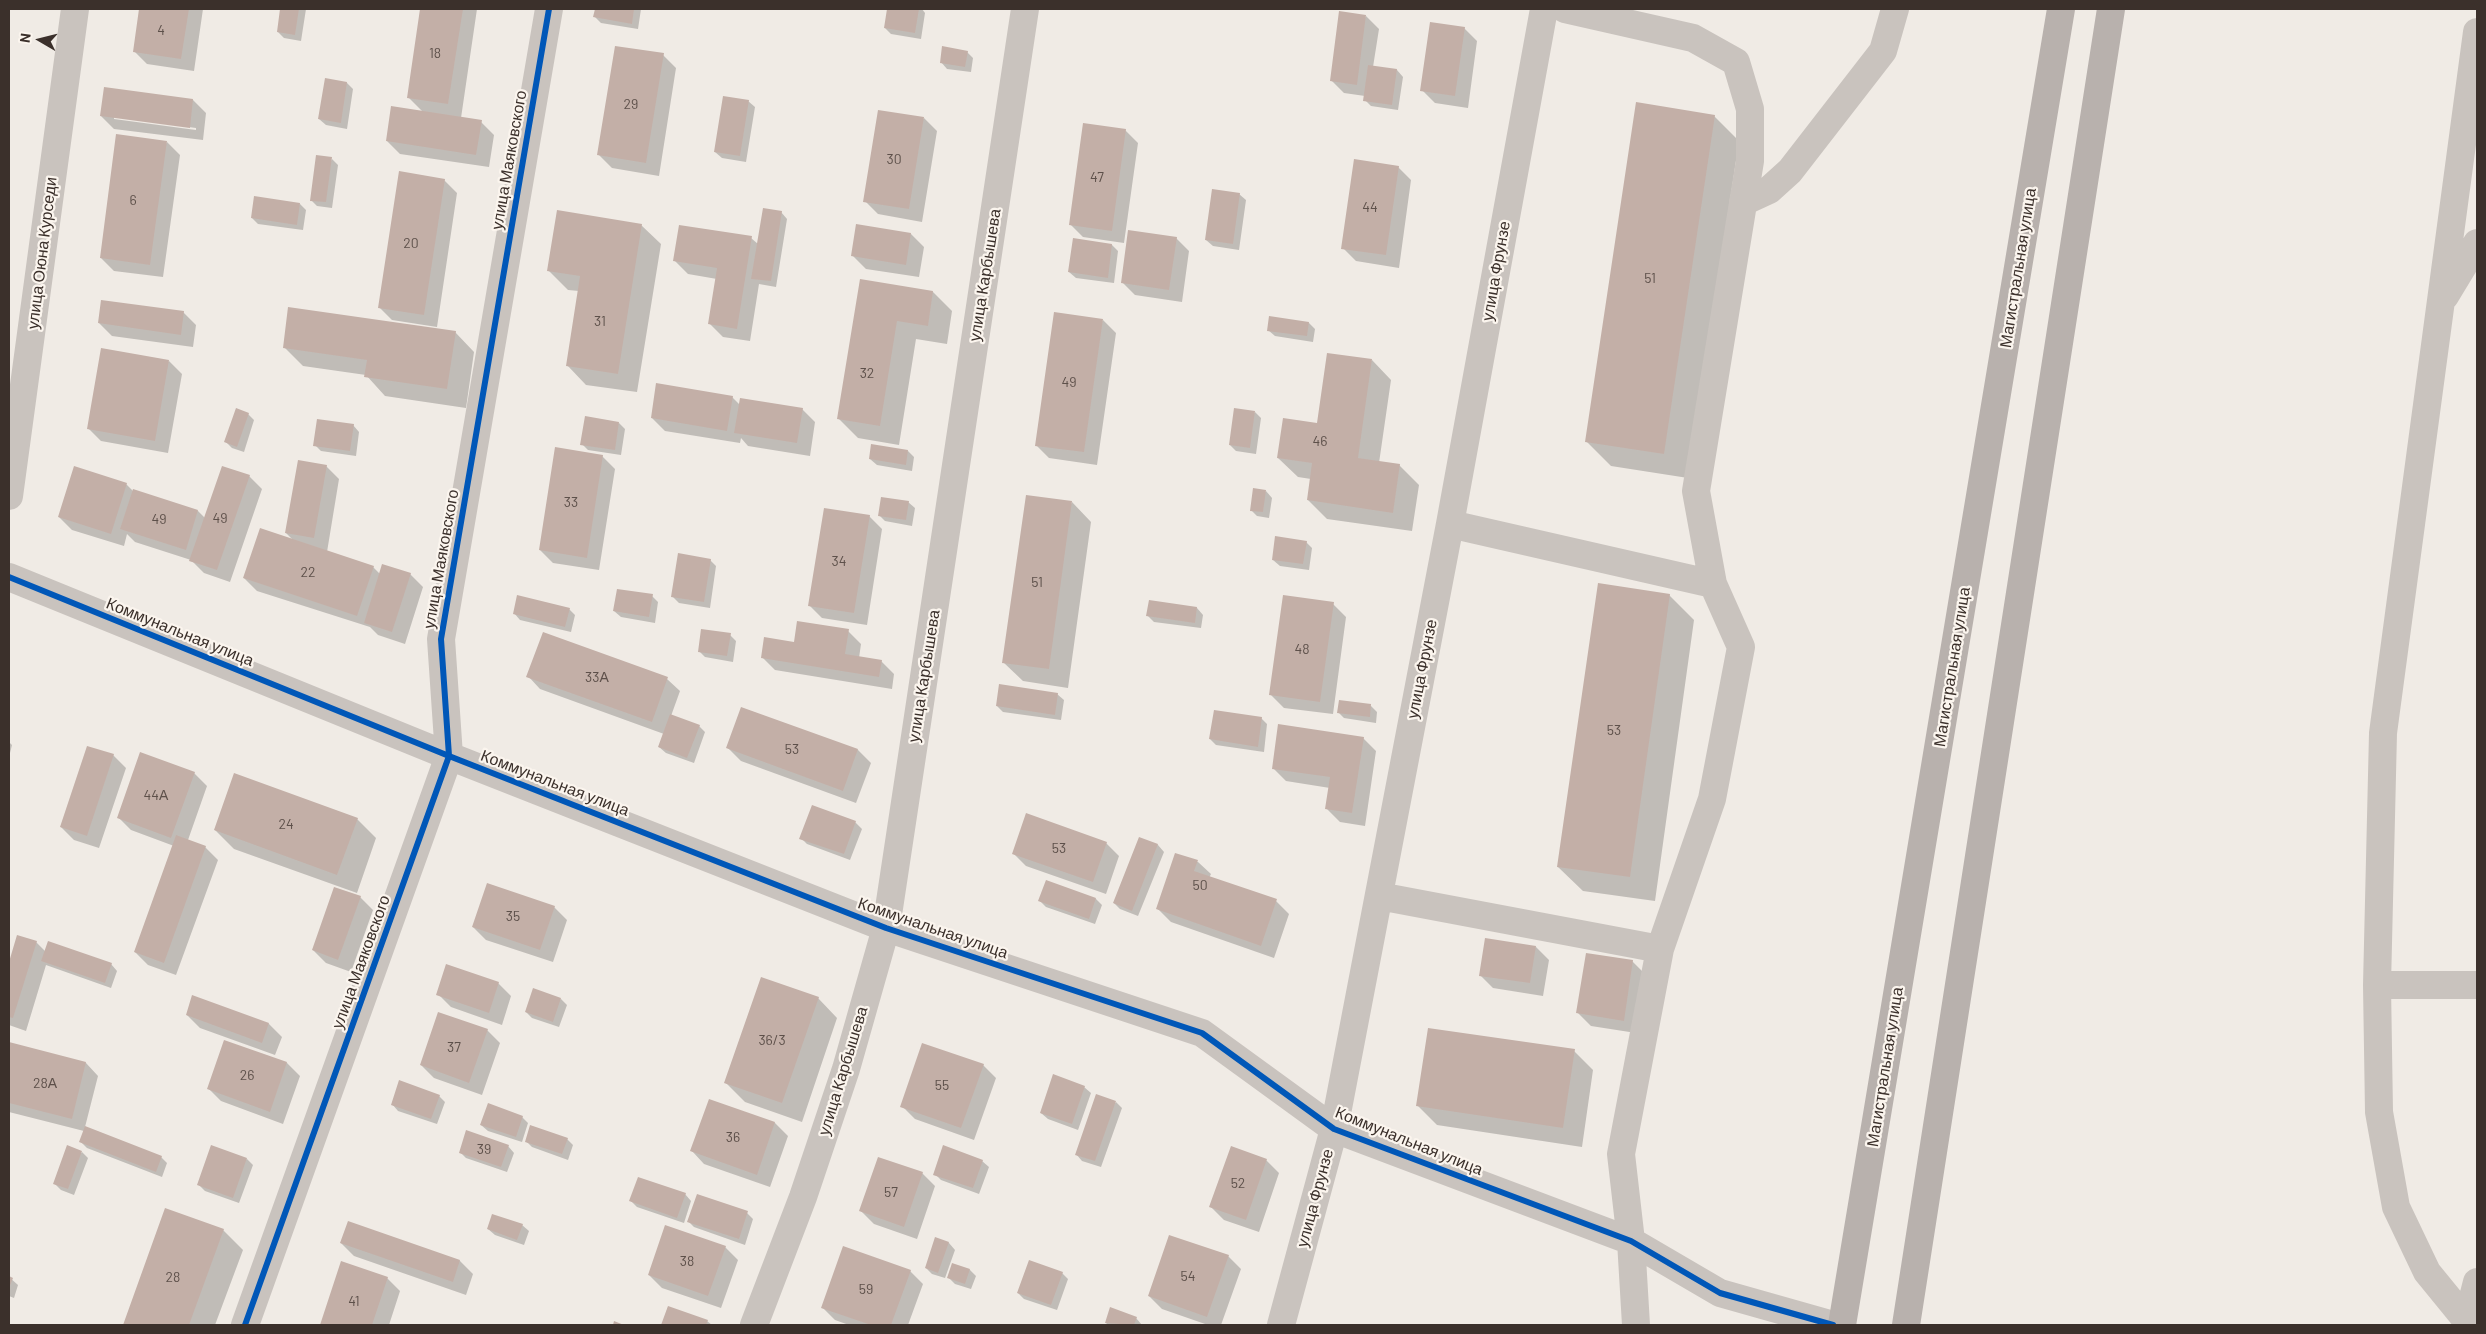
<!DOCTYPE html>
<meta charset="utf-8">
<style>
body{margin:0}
#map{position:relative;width:2486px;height:1334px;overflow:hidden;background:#f0ebe5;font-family:Barlow,sans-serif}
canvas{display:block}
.frame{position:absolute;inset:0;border:10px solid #3b302b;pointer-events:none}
.north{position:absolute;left:15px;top:15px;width:50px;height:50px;-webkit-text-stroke:4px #fbf5ee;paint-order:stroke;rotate:278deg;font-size:14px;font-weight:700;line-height:20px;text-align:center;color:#3b302b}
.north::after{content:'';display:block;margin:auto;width:18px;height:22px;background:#3b302b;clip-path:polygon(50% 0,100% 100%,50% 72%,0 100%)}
</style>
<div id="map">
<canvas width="2486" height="1334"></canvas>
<div class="frame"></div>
<div class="north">N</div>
</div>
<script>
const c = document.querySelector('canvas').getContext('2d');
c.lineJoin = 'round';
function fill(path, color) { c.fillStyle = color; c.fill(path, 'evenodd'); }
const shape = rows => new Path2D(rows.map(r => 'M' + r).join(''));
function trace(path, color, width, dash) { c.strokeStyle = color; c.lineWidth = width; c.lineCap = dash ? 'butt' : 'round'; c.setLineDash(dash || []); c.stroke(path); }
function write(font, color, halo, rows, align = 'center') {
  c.font = font + ' Barlow,sans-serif'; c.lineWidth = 4.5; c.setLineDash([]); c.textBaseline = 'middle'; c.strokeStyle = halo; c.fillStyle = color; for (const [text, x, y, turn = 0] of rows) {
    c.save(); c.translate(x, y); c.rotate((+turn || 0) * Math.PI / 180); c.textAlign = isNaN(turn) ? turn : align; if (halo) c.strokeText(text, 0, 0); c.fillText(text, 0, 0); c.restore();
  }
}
fill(shape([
 [140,9,203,9,194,71,147,64,134,51],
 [282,9,306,9,301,41,284,38,278,32],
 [421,9,477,9,461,118,481,122,494,135,489,167,400,154,387,141,424,113,408,97],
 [596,9,641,9,638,29,601,23,595,17],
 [888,9,922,9,925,13,921,39,891,34,885,28],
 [1366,16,1379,29,1373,67,1397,70,1403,77,1398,110,1371,106,1365,100,1365,96,1344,93,1331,80],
 [1464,28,1477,41,1468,108,1435,103,1422,90],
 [967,52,973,58,971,72,947,69,941,62],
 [663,55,676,68,659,176,612,168,599,155],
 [326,80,347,83,353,89,347,129,326,125,319,119],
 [193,100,206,113,203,140,114,129,101,116],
 [114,117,196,128,196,130,114,119],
 [748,101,755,107,746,162,722,158,715,152],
 [1714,116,1739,141,1688,478,1611,466,1586,441],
 [924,118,937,131,922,222,878,214,865,201],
 [1125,130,1138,143,1124,243,1083,237,1070,224],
 [167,142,180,155,163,277,114,271,101,258],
 [332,159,338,165,332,208,317,206,311,200],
 [1398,167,1411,180,1399,268,1356,261,1343,248],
 [444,180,457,193,437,327,392,320,379,307],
 [1239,194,1246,200,1239,250,1213,246,1206,240],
 [300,204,306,210,303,230,258,224,252,218],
 [781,212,787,219,776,287,759,284,750,341,723,337,710,324,717,279,688,274,675,261,751,238,758,244],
 [641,225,661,244,637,392,586,385,567,365,579,291,568,290,548,270],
 [911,234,924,247,919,277,866,269,853,256],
 [1176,238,1189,251,1182,302,1135,295,1122,282],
 [1074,240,1112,245,1118,251,1114,283,1076,278,1069,272],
 [861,281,933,292,952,311,947,344,916,339,899,445,858,438,839,419],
 [183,312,196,325,193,347,112,336,99,323],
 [1103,320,1116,333,1097,465,1049,458,1036,445],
 [1309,323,1315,329,1313,342,1275,336,1268,330],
 [455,332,474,352,466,408,385,396,366,375,303,366,284,347],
 [1372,360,1391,380,1379,463,1399,465,1419,485,1412,531,1327,519,1308,500,1311,479,1298,477,1278,458,1319,424],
 [169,361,182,374,168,453,101,441,88,428],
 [732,397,740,405,802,409,815,422,810,456,748,446,741,438,740,443,665,431,652,418],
 [1255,412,1261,418,1256,454,1236,451,1230,445],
 [248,414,254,420,244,452,232,448,226,442],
 [619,423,625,429,621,455,588,450,582,444],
 [353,425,359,432,356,456,321,451,315,445],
 [908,451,914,457,912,471,877,465,870,459],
 [602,456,615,469,599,570,553,563,540,550],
 [326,466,339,479,327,552,373,567,380,574,410,574,423,587,405,644,378,635,370,627,257,591,244,578,294,541,286,533],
 [249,476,262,489,230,582,204,573,191,560,135,542,127,534,124,546,72,530,59,517,126,484,134,492,198,511,205,518],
 [1266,491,1272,498,1269,518,1257,516,1251,510],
 [908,502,915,508,912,526,885,521,879,515],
 [1072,502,1091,522,1068,688,1023,681,1003,662],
 [869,516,882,529,867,625,822,618,809,605],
 [1306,542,1312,548,1309,570,1280,566,1273,560],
 [710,560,716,566,710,608,679,603,673,597],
 [1669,595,1694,620,1655,901,1583,891,1558,867],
 [652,596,658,602,655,623,621,617,614,611],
 [1333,604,1346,617,1333,714,1284,708,1271,695],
 [1197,608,1203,615,1201,628,1154,622,1148,616],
 [569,609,575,615,571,632,520,620,514,613],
 [848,631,861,644,859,658,881,661,894,674,892,689,775,670,762,657,795,644],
 [730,635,736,641,733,662,705,657,699,651],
 [528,676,667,679,680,691,671,716,699,726,705,732,694,763,666,753,659,747,664,734,540,689],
 [1057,694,1064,700,1061,720,1003,712,997,706],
 [1371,706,1377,712,1376,723,1344,718,1338,712],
 [742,708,858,750,871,763,856,803,741,761,728,748],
 [1261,718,1267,724,1264,752,1216,745,1210,739],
 [1363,738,1376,751,1365,826,1340,822,1327,809,1330,788,1286,781,1273,768],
 [9,742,12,745,9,757],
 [113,755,126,768,99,848,74,840,61,827],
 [194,773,207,786,188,840,205,847,218,860,176,975,148,965,135,952,174,846,131,830,118,817],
 [357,819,376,838,357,893,234,849,215,830],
 [855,822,862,829,850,860,807,844,801,838],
 [1140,838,1158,845,1164,852,1138,916,1120,909,1114,903],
 [1106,843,1119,856,1106,894,1026,866,1013,853],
 [1176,854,1198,862,1211,874,1209,878,1276,901,1289,914,1274,958,1171,922,1158,909],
 [1047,882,1096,899,1102,905,1095,924,1046,907,1040,901],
 [360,897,373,910,351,972,326,963,313,950],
 [554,907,567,920,553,962,486,940,473,927],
 [18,936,36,942,46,952,111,964,117,971,111,988,46,965,26,1031,9,1025,9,966],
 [1536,947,1549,960,1543,996,1493,988,1480,975],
 [1632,961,1645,974,1636,1033,1591,1026,1578,1013],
 [498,983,511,996,502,1025,451,1007,438,994],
 [193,997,269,1024,282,1037,275,1055,200,1028,187,1015],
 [818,998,837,1018,802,1122,745,1102,726,1083],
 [561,999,567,1005,559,1027,532,1018,526,1012],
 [487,1030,500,1043,482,1095,434,1078,421,1065],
 [225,1041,287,1063,300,1076,283,1124,221,1101,208,1088],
 [9,1043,86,1063,98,1076,85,1127,161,1157,167,1163,162,1177,87,1148,80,1141,84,1131,9,1112],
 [1574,1051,1593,1070,1582,1147,1437,1125,1418,1106],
 [983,1065,996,1078,974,1140,915,1119,902,1106],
 [1084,1087,1091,1093,1078,1130,1048,1119,1041,1113],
 [439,1096,445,1102,437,1124,398,1111,392,1104],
 [709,1101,775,1123,788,1136,770,1187,704,1164,692,1151],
 [1116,1102,1122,1108,1101,1167,1082,1161,1076,1154],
 [522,1117,528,1123,522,1142,488,1131,481,1125],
 [567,1139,573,1145,568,1160,532,1147,526,1141],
 [508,1146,514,1153,507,1172,466,1158,460,1152],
 [82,1152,88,1158,74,1195,61,1190,55,1184],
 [247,1159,253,1165,239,1203,205,1191,198,1184],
 [1266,1160,1279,1173,1259,1232,1224,1220,1211,1207],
 [982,1161,989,1167,979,1194,941,1180,935,1174],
 [922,1173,935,1186,917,1239,874,1224,861,1211],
 [685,1194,691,1201,684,1223,637,1207,631,1201],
 [166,1210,223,1230,243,1250,215,1325,124,1325],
 [747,1213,753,1219,745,1245,694,1227,688,1221],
 [348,1223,460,1261,473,1274,466,1295,354,1256,341,1243],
 [522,1225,529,1231,524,1245,495,1235,488,1229],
 [936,1239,949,1243,955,1250,945,1278,932,1274,926,1268],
 [725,1247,738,1260,721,1308,662,1288,649,1275],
 [1228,1256,1241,1269,1221,1325,1208,1325,1162,1309,1149,1296],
 [342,1262,387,1278,400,1291,389,1325,321,1325],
 [953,1264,970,1270,976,1276,971,1289,955,1284,948,1277],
 [910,1271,923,1284,908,1325,849,1325,835,1320,823,1308],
 [1062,1273,1068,1279,1057,1310,1024,1299,1018,1293],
 [9,1277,18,1285,14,1298,9,1296],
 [668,1307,707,1321,712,1325,662,1325],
 [1136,1318,1142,1325,1108,1325,1106,1323]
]), '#0003');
fill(shape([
 [139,9,189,9,181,59,133,52],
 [280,9,299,9,295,35,277,32],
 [420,9,463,9,448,104,407,98],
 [595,9,634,9,632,24,593,17],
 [887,9,919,9,915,33,884,28],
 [1339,11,1366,15,1357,85,1330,81],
 [1430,22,1465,27,1455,96,1420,91],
 [615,46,664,53,646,163,597,155],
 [942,46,968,51,965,67,940,63],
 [1368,65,1397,69,1392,105,1363,101],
 [325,78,347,82,341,123,318,119],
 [104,87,193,99,190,128,100,116],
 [723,96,749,100,740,156,714,152],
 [1636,102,1715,115,1664,454,1585,442],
 [391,106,482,120,476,155,386,141],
 [878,110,924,117,909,209,863,202],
 [1083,123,1126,129,1112,231,1069,225],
 [116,134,167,141,150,265,100,258],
 [316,155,332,157,326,202,310,201],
 [1354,159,1399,166,1386,255,1341,249],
 [399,171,445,179,424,315,378,308],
 [1212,189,1240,193,1233,244,1205,240],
 [254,196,300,203,297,225,251,218],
 [763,208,782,211,771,281,751,279],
 [557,210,642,224,618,374,566,366,580,276,547,271],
 [856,224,911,233,906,265,851,256],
 [679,225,752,236,737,329,708,324,717,268,673,261],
 [1128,230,1177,237,1169,290,1121,283],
 [1073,238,1112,244,1108,278,1068,272],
 [860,279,933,291,928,326,897,321,880,426,837,419],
 [101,300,184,311,181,335,98,323],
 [288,307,456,331,447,389,364,377,367,360,283,348],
 [1054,312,1103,319,1084,452,1035,446],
 [1269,316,1309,322,1307,336,1267,331],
 [101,348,169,360,155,441,87,429],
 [1327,353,1372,359,1358,458,1400,464,1393,513,1307,500,1312,463,1277,458,1283,418,1317,423],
 [656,383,733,396,727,431,651,418],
 [740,398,803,408,797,443,734,433],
 [236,408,249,413,237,447,224,442],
 [1234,408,1255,411,1250,448,1229,445],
 [585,416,619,422,615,450,580,445],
 [317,419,354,424,350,451,313,446],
 [871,444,908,450,906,465,869,459],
 [555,447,603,455,587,558,539,550],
 [298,460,327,465,314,538,285,533],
 [74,466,127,483,111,534,58,517],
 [222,466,250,475,217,570,189,561],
 [1253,488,1266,490,1263,512,1250,511],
 [133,489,198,510,186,550,120,529],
 [1026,495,1072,501,1049,669,1002,663],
 [881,497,909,501,906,520,878,516],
 [824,508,870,515,854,613,808,606],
 [260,528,374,566,357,616,243,578],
 [1275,536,1307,541,1303,564,1272,560],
 [678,553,711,559,704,602,671,597],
 [382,564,411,573,392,632,364,623],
 [1598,583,1670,594,1630,877,1557,867],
 [617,589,653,594,649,617,613,611],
 [517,595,570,608,565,627,513,614],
 [1283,595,1334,602,1320,702,1269,695],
 [1149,600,1197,607,1195,623,1146,616],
 [797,621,849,629,845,654,882,660,879,677,761,658,764,637,794,642],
 [701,629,731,633,727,656,698,652],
 [543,632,668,677,652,722,526,677],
 [999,684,1058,693,1055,715,996,706],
 [1339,700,1371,704,1370,717,1337,713],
 [741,707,858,749,843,791,726,748],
 [1214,710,1262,717,1258,747,1209,739],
 [670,714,700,725,687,758,658,747],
 [1278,724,1364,737,1352,813,1325,809,1330,777,1272,769],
 [87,746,114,754,87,836,60,827],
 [140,752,195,772,171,838,117,818],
 [234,773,358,818,337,875,214,830],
 [812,805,856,821,844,854,799,839],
 [1026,813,1107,842,1093,882,1012,854],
 [176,835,206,846,164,963,134,952],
 [1139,837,1158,844,1132,911,1113,903],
 [1175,853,1198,860,1194,871,1277,899,1261,946,1156,909],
 [1046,880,1096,898,1089,919,1038,901],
 [487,883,555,906,540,950,472,927],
 [334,887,361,896,338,960,312,950],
 [17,935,37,941,13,1018,9,1017,9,962],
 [1485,938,1536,946,1530,983,1479,976],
 [48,941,112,963,105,983,41,961],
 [1586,953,1633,960,1624,1021,1576,1013],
 [446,964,499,982,489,1013,436,995],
 [761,977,819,997,782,1103,724,1083],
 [533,988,561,998,553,1022,525,1012],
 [192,995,269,1023,262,1043,186,1015],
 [438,1012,488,1029,469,1083,420,1065],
 [1428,1028,1575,1049,1563,1128,1416,1106],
 [224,1040,287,1062,270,1112,207,1089],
 [9,1042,86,1062,72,1119,9,1103],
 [922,1043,984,1064,961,1128,900,1107],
 [1053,1074,1085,1086,1072,1124,1040,1113],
 [399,1080,440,1095,431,1119,391,1105],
 [1096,1094,1116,1101,1095,1161,1075,1155],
 [709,1099,775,1122,757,1175,690,1151],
 [488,1103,523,1116,516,1137,480,1125],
 [530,1125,568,1138,562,1154,525,1142],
 [85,1126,162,1156,156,1172,79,1142],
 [466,1130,509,1145,501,1167,459,1153],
 [67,1145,82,1151,68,1189,53,1184],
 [211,1145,247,1158,233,1198,197,1185],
 [943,1145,983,1160,973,1188,933,1175],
 [1231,1146,1267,1159,1246,1220,1209,1207],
 [878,1157,923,1172,904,1227,859,1211],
 [638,1177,686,1193,677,1218,629,1201],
 [697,1194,748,1211,739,1239,687,1222],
 [165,1208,224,1229,189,1325,123,1325],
 [492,1214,523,1224,517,1240,487,1229],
 [348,1221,460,1260,453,1282,340,1243],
 [665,1225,726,1246,708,1296,648,1275],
 [1169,1235,1229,1255,1207,1317,1148,1296],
 [935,1237,949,1242,938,1273,925,1268],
 [843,1246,911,1270,891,1325,871,1325,821,1308],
 [1029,1260,1063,1272,1051,1305,1017,1293],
 [341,1261,388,1277,372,1325,320,1325],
 [952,1263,970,1269,965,1284,947,1278],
 [9,1276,13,1278,9,1288],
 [668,1306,708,1320,706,1325,661,1325],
 [1110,1307,1137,1317,1134,1325,1105,1323],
 [614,1321,624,1325,613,1325]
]), '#c3afa7');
trace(shape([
 [1565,9,1693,38,1736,62,1750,109,1750,161,1696,491,1713,584,1741,647,1712,799,1660,949,1621,1154,1631,1241,1636,1325],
 [1743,202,1769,190,1790,171,1883,51,1895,9],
 [2445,296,2477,243],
 [9,496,75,9],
 [1450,524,1713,584],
 [9,577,449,756,886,928,1202,1033,1334,1129,1631,1241,1720,1293,1833,1325],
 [1379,896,1660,949],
 [2377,985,2477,985],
 [2467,1321,2477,1282],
 [245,1325,449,756,441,639,549,9],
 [754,1325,803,1197,846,1069,886,928,1025,9],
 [1281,1325,1334,1129,1450,524,1544,9],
 [2467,1325,2467,1321,2427,1272,2396,1207,2379,1112,2377,985,2383,733,2477,32]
]), '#c9c3be', 28);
trace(shape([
 [1842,1325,2061,9],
 [1906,1325,2111,9]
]), '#b8b1ad', 28);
trace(shape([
 [9,577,449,756,886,928,1202,1033,1334,1129,1631,1241,1720,1293,1833,1325],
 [245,1325,449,756,441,639,549,9]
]), '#0057b8', 6);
write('14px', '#5d504a', null, [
 ["4",161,30],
 ["18",435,53],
 ["29",631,104],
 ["30",894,159],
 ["47",1097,177],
 ["6",133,200],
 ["44",1370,207],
 ["20",411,243],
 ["51",1650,278],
 ["31",600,321],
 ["32",867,373],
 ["49",1069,382],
 ["46",1320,441],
 ["33",571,502],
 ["49",220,518],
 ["49",159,519],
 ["34",839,561],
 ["22",308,572],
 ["51",1037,582],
 ["48",1302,649],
 ["33А",597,677],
 ["53",1614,730],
 ["53",792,749],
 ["44А",156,795],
 ["24",286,824],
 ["53",1059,848],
 ["50",1200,885],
 ["35",513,916],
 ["36/3",772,1040],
 ["37",454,1047],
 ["26",247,1075],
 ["28А",45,1083],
 ["55",942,1085],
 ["36",733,1137],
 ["39",484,1149],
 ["52",1238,1183],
 ["57",891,1192],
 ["38",687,1261],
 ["54",1188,1276],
 ["28",173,1277],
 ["59",866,1289],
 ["41",354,1301]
]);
write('16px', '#3b302b', '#fbf5ee', [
 ["улица Маяковского",509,160,-80],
 ["улица Оюна Курседи",42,253,-83],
 ["Магистральная улица",2018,268,-81],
 ["улица Фрунзе",1496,271,-80],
 ["улица Карбышева",985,275,-81],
 ["улица Маяковского",441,559,-80],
 ["Коммунальная улица",180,632,22],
 ["Магистральная улица",1952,667,-81],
 ["улица Фрунзе",1422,669,-79],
 ["улица Карбышева",924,676,-81],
 ["Коммунальная улица",555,783,21],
 ["Коммунальная улица",933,928,19],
 ["улица Маяковского",361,962,-70],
 ["Магистральная улица",1885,1067,-81],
 ["улица Карбышева",843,1071,-73],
 ["Коммунальная улица",1409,1141,22],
 ["улица Фрунзе",1315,1198,-75]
]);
</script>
